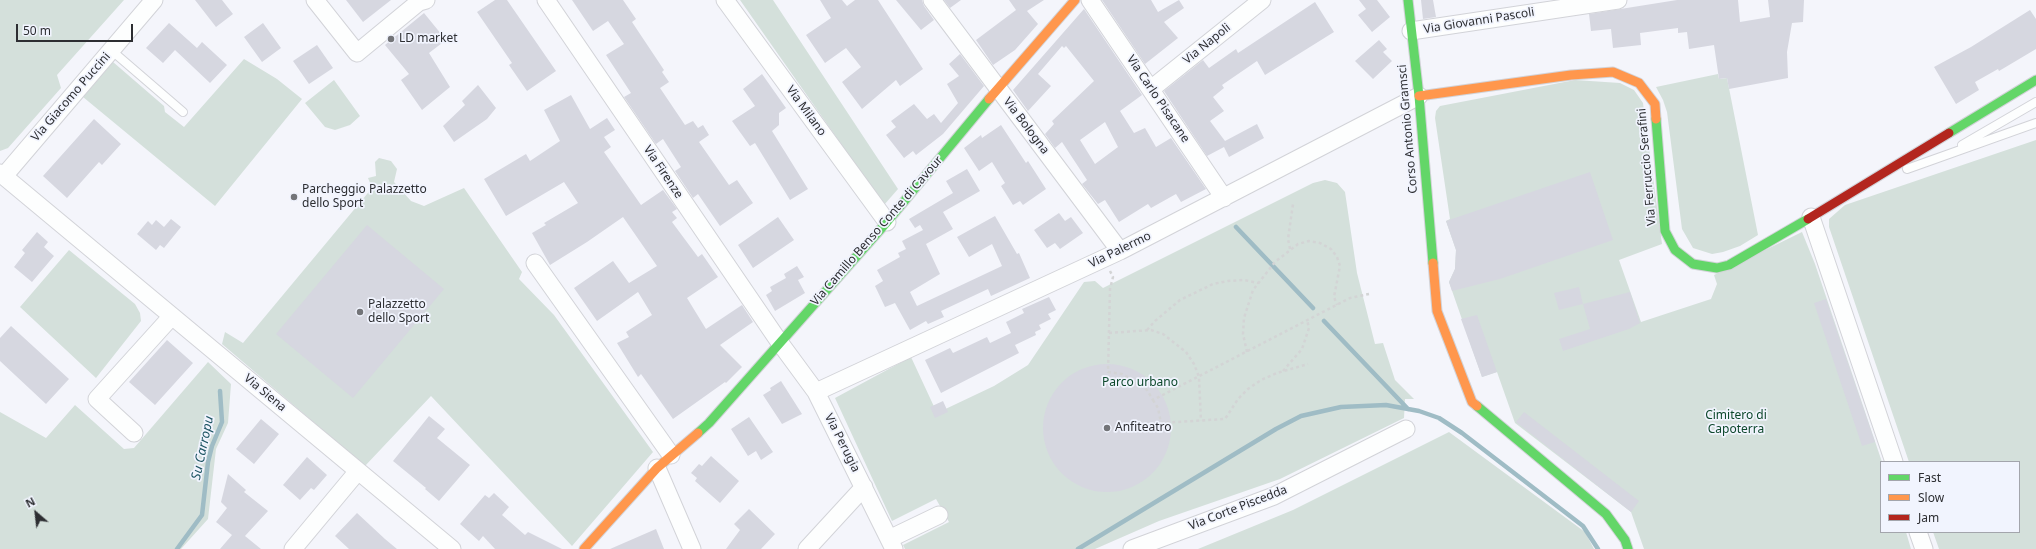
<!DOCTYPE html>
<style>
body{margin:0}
#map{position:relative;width:2036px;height:549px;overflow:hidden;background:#f4f5fb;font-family:"Noto Sans",sans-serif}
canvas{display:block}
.legend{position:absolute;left:1880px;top:461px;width:140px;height:72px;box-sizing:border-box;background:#f1f4fe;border:1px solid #a3a5ac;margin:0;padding:5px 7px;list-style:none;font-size:12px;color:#2d2e32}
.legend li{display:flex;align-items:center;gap:8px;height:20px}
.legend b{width:20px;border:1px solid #a3a5ac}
.north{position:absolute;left:16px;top:493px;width:40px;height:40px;-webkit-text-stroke:3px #f1f4fe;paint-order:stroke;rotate:332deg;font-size:11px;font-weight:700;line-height:16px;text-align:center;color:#2d2e32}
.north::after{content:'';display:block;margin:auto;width:14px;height:18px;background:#2d2e32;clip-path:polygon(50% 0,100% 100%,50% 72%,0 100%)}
.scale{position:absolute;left:16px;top:24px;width:117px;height:18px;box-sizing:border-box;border:2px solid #2d2e32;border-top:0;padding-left:5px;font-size:12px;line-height:14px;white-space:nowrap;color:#2d2e32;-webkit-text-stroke:3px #f1f4fe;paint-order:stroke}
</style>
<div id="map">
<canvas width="2036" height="549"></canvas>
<ul class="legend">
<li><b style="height:5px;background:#63d668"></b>Fast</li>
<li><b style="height:5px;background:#ff974d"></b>Slow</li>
<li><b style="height:5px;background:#b3261e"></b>Jam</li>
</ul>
<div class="north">N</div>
<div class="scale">50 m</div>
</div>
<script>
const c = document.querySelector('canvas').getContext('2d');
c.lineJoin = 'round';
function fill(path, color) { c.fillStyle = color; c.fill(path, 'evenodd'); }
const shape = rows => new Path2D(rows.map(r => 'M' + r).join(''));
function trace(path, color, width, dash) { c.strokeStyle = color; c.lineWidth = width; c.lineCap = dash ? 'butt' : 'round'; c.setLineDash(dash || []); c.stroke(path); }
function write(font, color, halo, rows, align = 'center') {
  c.font = font + ' "Noto Sans",sans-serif'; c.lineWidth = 3.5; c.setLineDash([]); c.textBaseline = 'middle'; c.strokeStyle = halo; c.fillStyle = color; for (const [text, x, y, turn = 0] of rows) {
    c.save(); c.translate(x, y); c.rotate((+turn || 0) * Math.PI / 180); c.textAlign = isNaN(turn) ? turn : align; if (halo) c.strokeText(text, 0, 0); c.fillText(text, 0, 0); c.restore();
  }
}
fill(shape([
 [0,0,124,0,57,75,61,88,8,148,0,151],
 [740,0,773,0,898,189,884,205],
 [244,59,277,79,302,99,215,206,83,97,113,62,164,106,165,112,184,127],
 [1718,74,1719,79,1727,78,1758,235,1740,246,1723,252,1712,254,1693,248,1682,229,1667,112,1663,100,1656,87],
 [334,80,360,116,350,125,335,130,325,127,305,103],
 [1575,80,1620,83,1634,90,1643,103,1662,244,1619,260,1641,322,1711,299,1717,284,1714,275,1802,232,1815,264,1882,462,1881,532,1906,532,1911,549,1644,549,1631,512,1515,423,1497,372,1482,377,1449,282,1455,269,1456,250,1446,221,1450,219,1435,118,1436,111,1440,106],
 [2036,140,2036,549,1939,549,1933,532,2019,532,2019,462,1909,462,1829,227,1829,219,1845,205],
 [379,158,391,161,397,169,394,182,411,201,424,206,464,188,522,272,519,279,554,315,653,452,572,546,431,396,365,466,222,344,225,332,243,343,372,188,368,178,376,176,375,162],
 [1325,180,1337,183,1345,192,1357,273,1375,344,1383,343,1395,380,1414,399,1405,399,1404,418,1280,479,1159,521,1095,549,905,549,903,545,949,522,936,499,892,521,835,398,911,357,937,413,994,386,1028,365,1084,282,1095,281,1103,288,1313,183],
 [69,250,135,304,140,313,141,321,96,378,20,307],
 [208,362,231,384,228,423,216,449,208,519,181,549,0,549,0,412,46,438,75,405,124,449,134,448],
 [1449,432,1585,532,1594,549,1198,549,1293,510]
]), '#d4e0db');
trace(shape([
 [1236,227,1313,308],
 [1324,321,1408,409],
 [177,549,202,515,208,462,212,446,222,422,220,391],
 [1078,549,1276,429,1301,416,1341,407,1386,405,1419,411,1439,418,1462,433,1583,526,1598,549]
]), '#9fbcc5', 4.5);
fill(shape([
 [195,0,222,0,233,14,216,27],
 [346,0,391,0,363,22],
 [495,0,507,0,556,71,527,91,509,65,512,63,477,12],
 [572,0,623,0,636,19,632,22,664,70,662,72,669,82,660,88,685,125,693,121,698,128,703,125,709,135,699,142,729,185,737,180,753,203,720,226,698,194,693,198,675,171,681,167,663,139,656,144,624,97,631,93,606,55,624,44,608,21,593,31],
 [820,0,842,0,847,6,855,0,878,0,923,69,900,86,896,80,862,109,842,82,861,67,846,48,825,63,806,35,831,18],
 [896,0,922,0,924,6,934,20,921,30],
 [944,0,961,0,950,8],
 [1009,0,1044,0,1027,11,1038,24,1015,50,993,65,976,40,1016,10],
 [1102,0,1151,0,1158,12,1179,0,1184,8,1164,22,1178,38,1145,64],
 [1359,0,1377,0,1390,17,1372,32,1358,15,1366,9],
 [1421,0,1433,0,1436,17,1423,19],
 [1677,0,1738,0,1740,22,1770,17,1768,0,1804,0,1803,22,1792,23,1787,52,1788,78,1729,89,1727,78,1719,79,1714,45,1689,49,1687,32,1678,33,1678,28,1640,33,1641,45,1613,48,1611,29,1591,31,1589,14],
 [1315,2,1334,32,1265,75,1257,61,1222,85,1224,88,1213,97,1224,111,1210,121,1225,141,1257,124,1264,138,1229,157,1224,147,1207,156,1164,91,1203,60,1209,68,1236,49,1238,53],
 [1084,9,1142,95,1120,111,1134,133,1145,128,1156,147,1171,138,1206,189,1181,202,1176,194,1151,208,1148,204,1119,222,1105,200,1098,204,1082,184,1087,180,1062,142,1055,148,1045,134,1054,124,1052,121,1094,81,1066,46,1064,48,1062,46,1038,74,1051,86,1028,111,1013,90],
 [1105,122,1118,147,1095,164,1080,140],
 [2030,10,2036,19,2036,49,1999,71,1998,69,1975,82,1979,90,1956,104,1934,67,1971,47],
 [424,13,446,40,429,53,450,87,422,110,401,80,409,74,385,45],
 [169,23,197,48,202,42,227,65,210,83,175,50,163,63,146,48],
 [263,23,281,48,262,62,244,37],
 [1379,40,1387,49,1383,52,1392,61,1373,79,1355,61],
 [317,45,333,68,309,84,293,61],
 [960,54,984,86,943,134,916,155,913,151,904,158,886,135,896,127,891,121,914,104,927,119,934,114,941,123,958,103,947,84,959,76,949,64],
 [762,74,786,108,779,113,779,125,772,131,808,189,790,200,755,143,750,146,732,121,755,106,743,89],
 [478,85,496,108,487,119,454,142,443,126,465,105,462,101],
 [571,95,590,129,607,118,615,130,604,137,611,147,604,152,641,205,663,190,677,209,672,212,677,218,672,222,698,257,702,254,718,277,687,298,706,329,742,305,753,322,720,345,742,367,726,383,725,382,673,419,641,374,638,377,617,343,629,337,626,332,652,315,638,292,597,321,574,288,613,261,629,283,657,266,623,217,587,242,550,265,532,233,546,225,544,223,578,203,564,182,506,216,484,179,526,154,530,161,560,141,544,110],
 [94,119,121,144,102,165,99,162,67,198,43,176],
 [1001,125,1026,163,1028,161,1046,189,1023,205,1020,201,1013,205,1001,186,1005,183,992,162,979,171,964,148,981,135,982,138],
 [967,169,980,191,943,212,953,229,926,244,940,274,910,292,917,306,1002,266,992,244,969,257,957,237,995,216,1017,254,1019,253,1030,278,991,296,988,289,941,311,944,317,928,324,926,321,910,330,895,303,885,307,875,286,883,281,877,270,900,257,898,253,906,249,902,241,923,230,920,225,915,228,909,219,953,193,946,181],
 [1590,172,1613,240,1500,279,1452,291,1449,282,1455,269,1456,250,1446,221],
 [1059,213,1065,221,1071,217,1083,233,1060,249,1055,243,1047,248,1034,230],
 [778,217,794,240,753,268,738,245],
 [171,219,181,227,164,248,160,245,156,250,137,234,148,221,152,225,156,220,164,227],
 [367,225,444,289,353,398,276,334],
 [37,232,48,242,44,247,54,256,32,282,14,267,25,253,22,250],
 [797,266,804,277,798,280,805,293,775,311,766,295,772,291,770,287,786,278,784,274],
 [1579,287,1583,304,1559,310,1554,293],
 [1630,292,1640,323,1629,329,1563,351,1559,339,1590,329,1583,304],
 [1049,297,1056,310,1048,314,1051,319,1039,325,1041,329,1035,332,1036,335,1015,345,1019,353,941,393,925,360,950,348,953,353,987,337,990,343,1011,333,1006,322,1024,313,1022,309],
 [1826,299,1875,442,1862,446,1814,303],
 [1477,315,1497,372,1482,377,1461,319],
 [11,326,69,379,46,404,0,361,0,338],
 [167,340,193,363,155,405,129,382],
 '1043 428a64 64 0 1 1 128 0a64 64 0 1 1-128 0Z',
 [781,381,802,414,782,424,763,395,771,390,770,388],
 [943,401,948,412,935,418,930,407],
 [1524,412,1639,501,1631,512,1516,422],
 [429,416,445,429,437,438,470,465,439,501,425,489,426,488,393,461],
 [749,417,773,452,761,460,756,451,748,456,731,429],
 [261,419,279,434,254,464,236,449],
 [711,456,739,481,720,503,695,481,697,478,691,473,699,464,702,466],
 [307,457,327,475,314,490,311,488,300,500,283,485],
 [228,474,246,490,244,492,268,511,245,536,261,549,220,549,232,535,216,522,227,508,221,502],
 [494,493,509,507,502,515,525,535,528,532,562,549,495,549,483,536,479,541,460,524,485,495,489,498],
 [749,509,775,534,761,549,726,549,740,530,734,524],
 [357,513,385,539,397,549,349,549,335,536],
 [656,529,664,549,610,549]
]), '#d6d7e0');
const lane = shape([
 [111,50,183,112],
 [1962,145,2036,102],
 [1907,169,2036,123]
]);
const street = shape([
 [315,0,357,53,419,2,426,0],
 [546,0,780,343,816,392,894,549],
 [725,0,887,222],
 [932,0,1120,251],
 [1090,0,1224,198],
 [1411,31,1618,0],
 [1151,89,1262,0],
 [0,173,452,549],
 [4,176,154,0],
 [1811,217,1894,462],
 [535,263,671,455],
 [816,392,1120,251,1419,96],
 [134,433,97,399,172,316],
 [657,468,692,549],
 [1918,532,1924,549],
 [889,539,939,515],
 [293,549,358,471],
 [807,549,864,487],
 [1132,549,1274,496,1406,429]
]);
const fast = shape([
 [1408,0,1419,96,1433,263],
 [1656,119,1665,231,1675,250,1693,264,1717,268,1729,265,1808,219],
 [1949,133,2036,80],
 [1477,406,1606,514,1625,540,1628,549],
 [698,433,709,423,887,222,989,99]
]);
const slow = shape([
 [1419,96,1571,75,1613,72,1639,83,1655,104,1656,119],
 [989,99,1075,0],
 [1433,263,1437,311,1472,402,1477,406],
 [584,549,657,468,698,433]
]);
const jam = shape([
 [1808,219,1949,133]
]);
trace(lane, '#d2d3d8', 10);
trace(street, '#d2d3d8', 19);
trace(fast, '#d2d3d8', 11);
trace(slow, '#d2d3d8', 11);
trace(jam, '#d2d3d8', 11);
trace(shape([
 [1290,249,1288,239,1293,204],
 [1110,271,1113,277,1110,289,1108,372,1122,374,1133,380,1147,390,1153,400,1350,298,1369,294],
 [1147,330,1155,321,1180,300,1213,284,1228,281,1244,280,1258,283],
 [1109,333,1151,330,1163,334,1186,352,1194,364,1199,377,1201,421],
 [1247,352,1243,334,1244,318,1253,290,1275,262,1298,244,1309,241,1320,243,1331,249,1337,257,1340,266,1334,297,1337,305],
 [1283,371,1302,349,1309,328,1307,320],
 [1153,400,1158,408,1161,423,1225,419,1238,399,1248,389,1261,380,1277,373,1308,364]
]), '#d3d4d5', 2.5, [3, 3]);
trace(lane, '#fdfefe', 8);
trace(street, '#fdfefe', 17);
trace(fast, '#63d668', 9);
trace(slow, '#ff974d', 9);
trace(jam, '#b3261e', 9);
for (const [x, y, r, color] of [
 [391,39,4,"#737478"],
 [294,197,4,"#737478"],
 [360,312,4,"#737478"],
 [1107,428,4,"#737478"]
]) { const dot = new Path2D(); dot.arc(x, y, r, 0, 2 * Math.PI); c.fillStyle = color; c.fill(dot); trace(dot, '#f1f4fe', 1.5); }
write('12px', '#2d2e32', '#f1f4fe', [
 ["Via Giovanni Pascoli",1479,21,-9],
 ["Via Napoli",1207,44,-39],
 ["Via Giacomo Puccini",71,97,-49],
 ["Via Carlo Pisacane",1158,99,56],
 ["Via Milano",806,111,54],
 ["Via Bologna",1026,126,53],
 ["Corso Antonio Gramsci",1408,129,-95],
 ["Via Ferruccio Serafini",1647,167,-95],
 ["Via Firenze",663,172,56],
 ["Via Camillo Benso Conte di Cavour",877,231,-49],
 ["Via Palermo",1120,250,-26],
 ["Via Siena",265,393,40],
 ["Via Perugia",842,443,63],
 ["Via Corte Piscedda",1238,508,-21]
]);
write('12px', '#2d2e32', '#f1f4fe', [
 ["LD market",399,39],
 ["Parcheggio Palazzetto",302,190],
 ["dello Sport",302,204],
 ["Palazzetto",368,305],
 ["dello Sport",368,319],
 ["Anfiteatro",1115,428]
], 'left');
write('12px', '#0d482c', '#f1f4fe', [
 ["Parco urbano",1140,383],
 ["Cimitero di",1736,416],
 ["Capoterra",1736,430]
]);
write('italic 13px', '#1e5563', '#f1f4fe', [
 ["Su Carropu",203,448,-78]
]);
</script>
